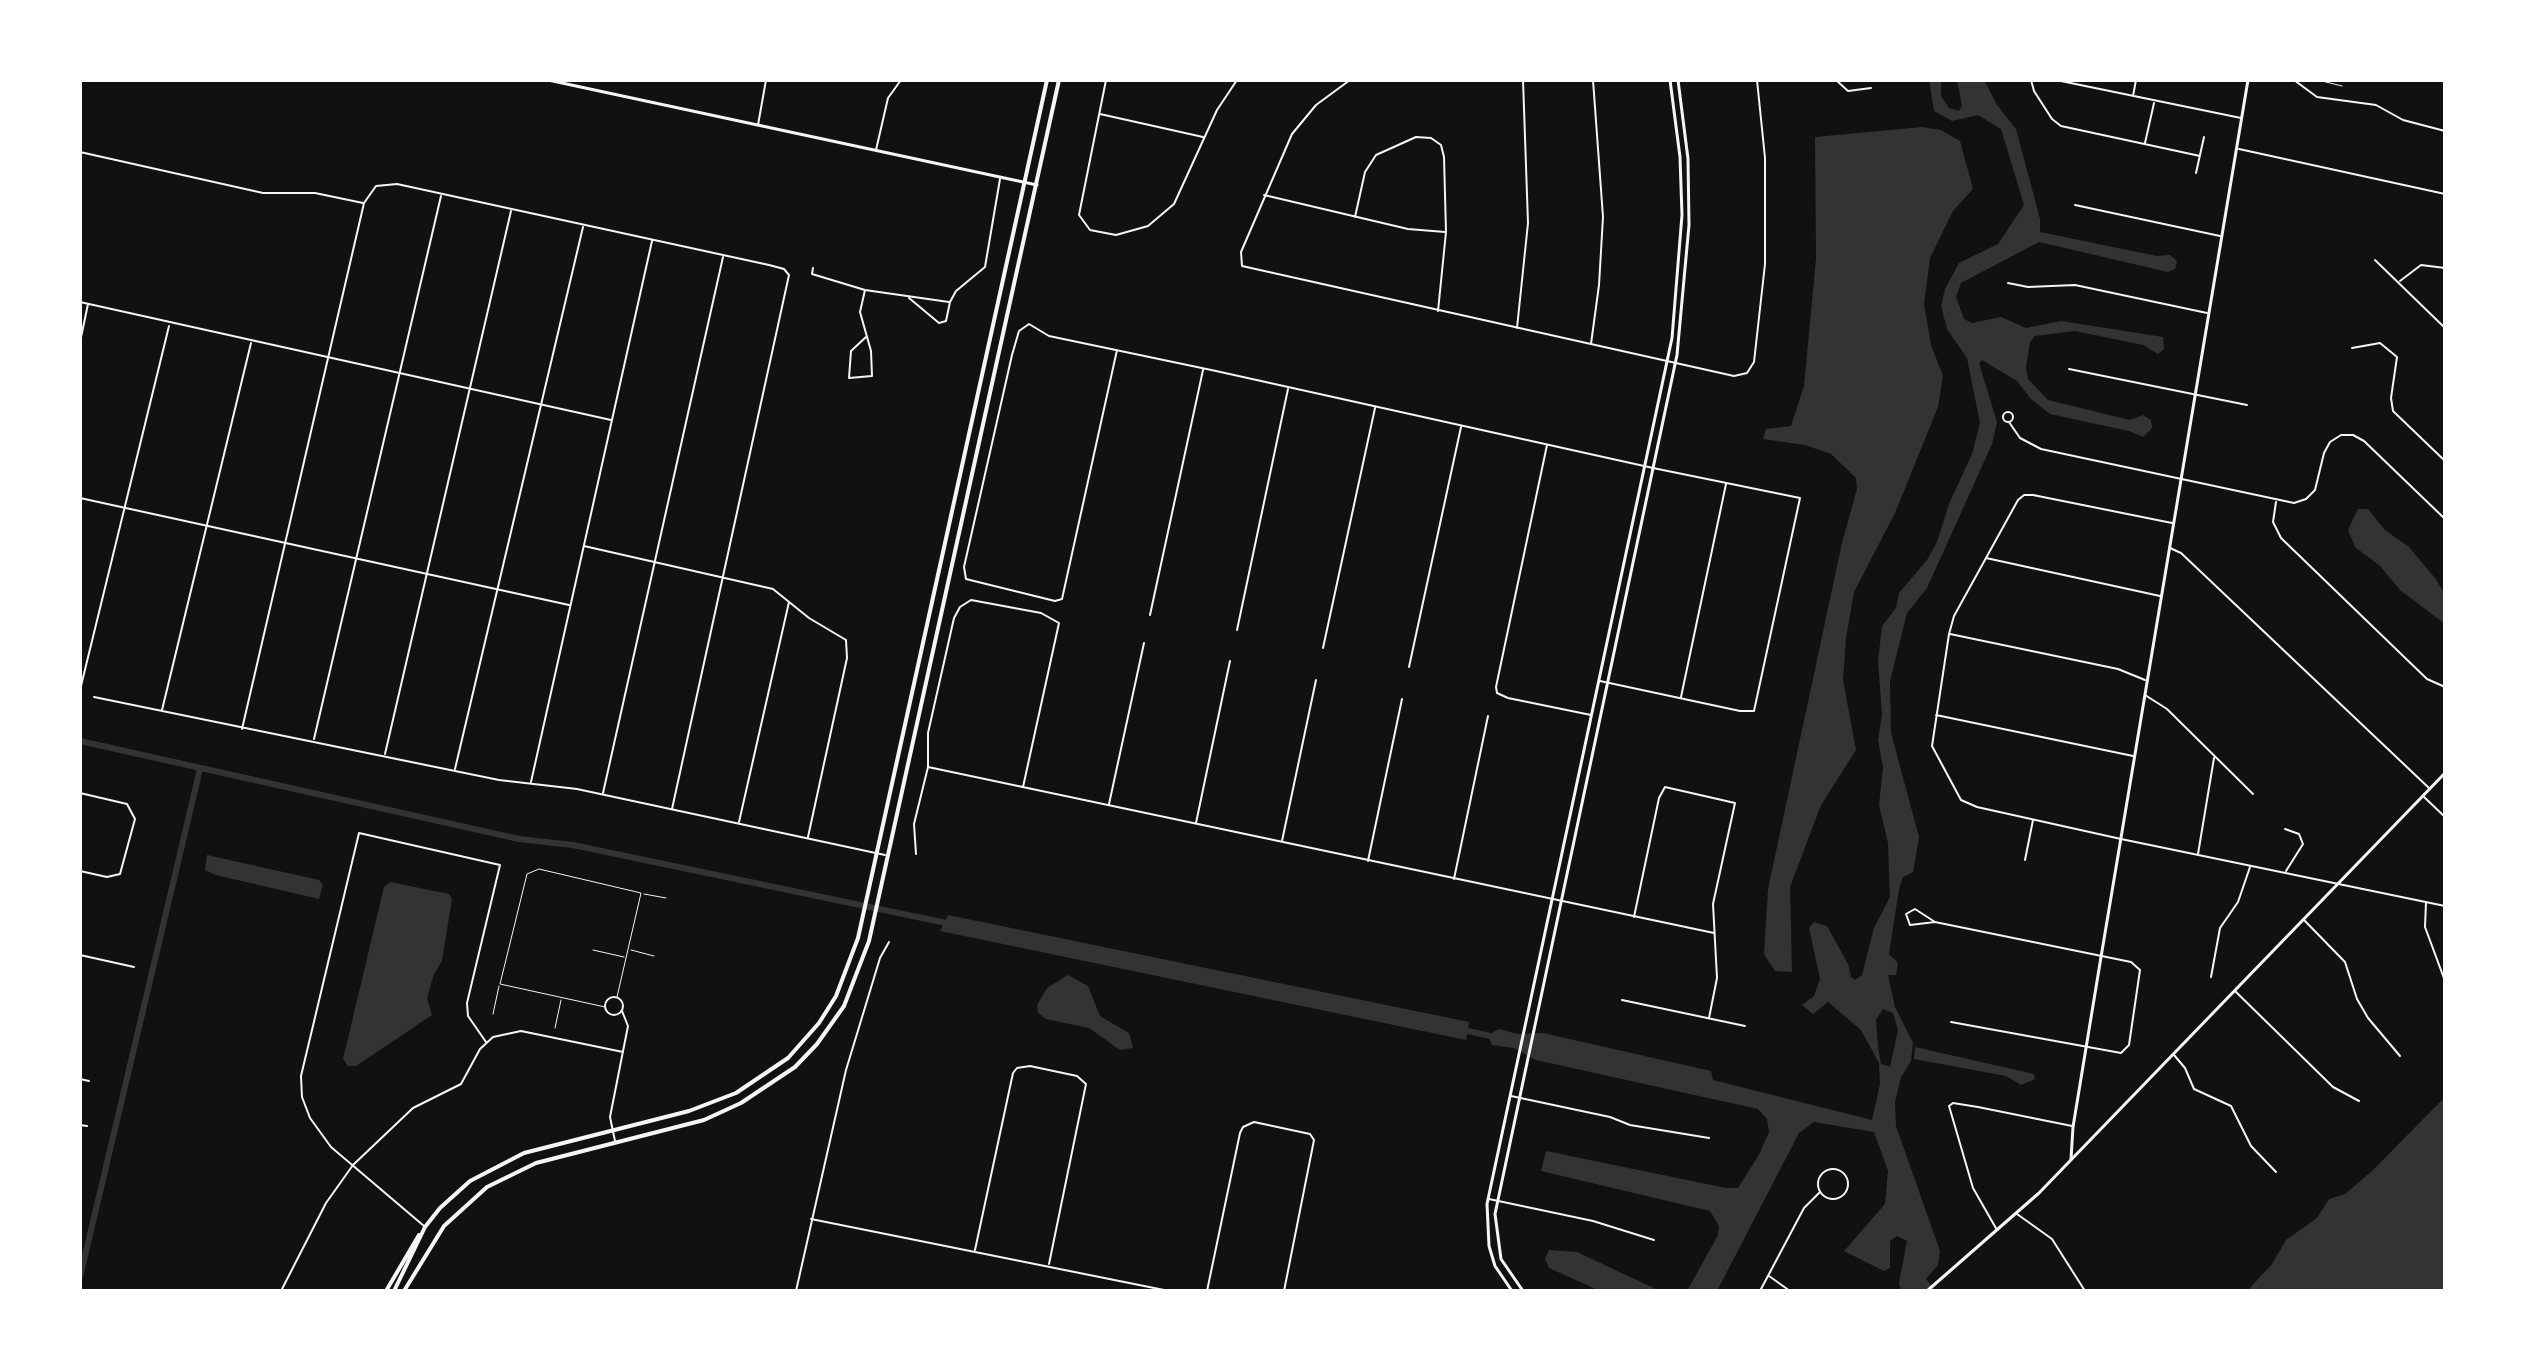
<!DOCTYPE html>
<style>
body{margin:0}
#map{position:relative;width:2525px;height:1371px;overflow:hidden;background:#111;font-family:Barlow,sans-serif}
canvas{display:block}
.frame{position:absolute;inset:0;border:82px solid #fff;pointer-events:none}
</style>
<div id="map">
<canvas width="2525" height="1371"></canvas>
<div class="frame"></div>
</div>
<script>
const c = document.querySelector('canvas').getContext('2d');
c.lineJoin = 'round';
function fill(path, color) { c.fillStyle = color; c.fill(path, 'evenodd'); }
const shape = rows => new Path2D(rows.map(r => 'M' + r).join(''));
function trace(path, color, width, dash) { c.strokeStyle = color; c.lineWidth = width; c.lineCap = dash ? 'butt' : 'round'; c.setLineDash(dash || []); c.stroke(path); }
fill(shape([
 [1929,80,1941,80,1941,96,1949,108,1959,111,1962,106,1957,80,1984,80,1997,105,2016,129,2040,219,2040,232,2157,256,2170,255,2177,261,2175,269,2168,272,2039,242,1961,283,1956,297,1964,319,1972,323,2001,317,2026,328,2061,321,2163,337,2164,349,2158,354,2143,345,2075,331,2035,336,2030,342,2026,367,2028,379,2048,400,2130,420,2143,415,2151,420,2152,428,2143,437,2129,431,2050,414,2031,399,2017,381,1982,360,1979,363,1997,422,1992,444,1927,588,1907,613,1890,681,1891,733,1919,837,1913,872,1903,877,1899,889,1889,954,1898,963,1896,975,1888,975,1895,1007,1913,1043,1911,1061,1901,1077,1895,1102,1896,1126,1940,1251,1938,1265,1926,1279,1936,1291,1901,1291,1899,1283,1907,1241,1897,1236,1890,1241,1890,1268,1884,1271,1844,1251,1885,1204,1888,1171,1874,1132,1814,1122,1799,1133,1717,1291,1687,1291,1718,1235,1719,1226,1710,1211,1541,1171,1546,1151,1726,1188,1738,1188,1760,1153,1769,1132,1767,1119,1758,1109,1536,1060,1514,1048,1492,1045,1488,1035,1499,1029,1518,1034,1543,1033,1711,1071,1713,1080,1872,1120,1880,1084,1879,1063,1861,1030,1828,1002,1813,1014,1802,1005,1814,996,1820,979,1809,928,1814,922,1827,926,1848,964,1851,977,1855,980,1862,975,1874,928,1890,897,1888,843,1879,805,1883,767,1878,740,1882,714,1878,661,1882,626,1896,608,1899,593,1927,560,1937,542,1949,504,1972,454,1980,423,1967,358,1947,329,1941,306,1945,289,1959,263,1998,244,2024,205,2001,129,1978,115,1952,121,1934,111],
 [1883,1009,1893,1013,1898,1030,1890,1067,1881,1064,1878,1047,1876,1020],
 [1922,127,1941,130,1960,141,1973,189,1953,211,1930,258,1924,304,1931,345,1943,376,1938,407,1895,513,1854,592,1846,638,1843,680,1856,750,1821,805,1790,887,1792,972,1775,971,1764,954,1768,889,1842,543,1857,489,1856,478,1831,454,1805,445,1763,439,1766,429,1791,426,1804,386,1816,259,1815,137],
 [2358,509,2368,509,2385,530,2409,547,2435,578,2445,594,2445,624,2400,590,2380,566,2355,547,2348,530],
 [207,855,319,880,323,885,319,899,216,875,205,870],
 [390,882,449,894,452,899,442,961,434,974,427,998,432,1015,356,1066,348,1066,343,1059,384,887],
 [948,915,1469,1022,1466,1040,940,931],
 [1068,975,1088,986,1100,1016,1129,1033,1133,1048,1120,1050,1089,1028,1046,1019,1038,1013,1037,1005,1047,988],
 [1915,1047,2034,1074,2035,1079,2021,1085,2006,1076,1914,1059],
 [2445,1097,2445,1291,2247,1291,2272,1264,2286,1240,2317,1218,2329,1199,2345,1194,2372,1171],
 [1549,1250,1577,1252,1660,1291,1600,1291,1549,1268,1545,1259]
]), '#333');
trace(shape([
 [80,741,519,839,573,845,951,924],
 [1463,1030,1495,1037],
 [80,1277,200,769]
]), '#333', 6);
trace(shape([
 [2318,80,2342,86],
 [644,894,666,898],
 [593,950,624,957],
 [631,950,654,956],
 [605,1007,500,984,527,874,539,869,641,893,617,997],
 [493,1014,499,986],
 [555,1028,561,1000]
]), '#f5f5f5', 1);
trace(shape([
 [1106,80,1079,215,1090,230,1116,235,1148,226,1174,204,1217,110,1237,80],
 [1350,80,1316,105,1292,134,1241,252,1242,266,1734,376,1747,373,1754,362,1765,264,1765,158,1757,80],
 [1836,80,1848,91,1871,88],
 [2031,80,2034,91,2052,119,2061,126,2200,156],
 [2056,80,2241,118],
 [2294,80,2317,97,2376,105,2403,120,2445,131],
 [2133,96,2136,80],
 [1100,114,1203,137],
 [758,125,766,80],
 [2145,143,2154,103],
 [2239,149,2445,194],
 [876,150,888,98,901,80],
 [80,152,263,193,315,193,363,203],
 [2196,173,2204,137],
 [1264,195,1408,229,1445,232],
 [2075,205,2220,236],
 [1355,217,1365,172,1376,155,1416,137,1431,138,1441,145,1444,157,1446,232,1438,311],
 [2375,260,2445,328],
 [813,268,812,274,865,290,949,302],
 [2400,281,2421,265,2445,268],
 [2008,283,2028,287,2075,285,2207,313],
 [865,290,860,312,871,351,872,376,849,378,851,351,866,337],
 [909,298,939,323,946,321,950,302,956,291,985,267,1000,179],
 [80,302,611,420],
 [1517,328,1528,223,1523,80],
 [80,342,88,304],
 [1591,344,1599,285,1603,217,1593,80],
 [2352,348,2380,343,2397,357,2391,398,2393,411,2445,461],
 [1117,350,1062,599,1055,601,966,579,964,567,1012,355,1019,331,1029,324,1049,336,1216,371,1653,468,1800,498,1754,711,1740,711,1600,681],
 [2069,369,2247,405],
 '2003 417a5 5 0 1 1 10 0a5 5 0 1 1-10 0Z',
 [2009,422,2020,438,2041,449,2294,503,2306,499,2315,490,2324,453,2330,442,2341,435,2353,435,2364,441,2445,519],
 [1547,445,1496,687,1497,693,1508,698,1591,715],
 [80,498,569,605],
 [2276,502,2273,522,2281,538,2427,679,2445,687],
 [2172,523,2033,495,2024,495,2018,500,1954,616,1949,634,1932,746,1961,800,1977,807,2121,839,2445,906],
 [584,546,773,589,809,618,846,640,847,658,808,837],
 [2170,548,2181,553,2429,788],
 [1986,558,2160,596],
 [1150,615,1203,370],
 [1237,630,1288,389],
 [1950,634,2118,669,2145,680],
 [1323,648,1375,408],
 [1409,667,1461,427],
 [80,690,169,326],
 [2145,695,2167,709,2253,794],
 [94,697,499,780,577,789,885,855],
 [1681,697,1726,484],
 [162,710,251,343],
 [1936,715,2133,756],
 [242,729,364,203,376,186,397,184,769,265,784,269,789,275,672,809],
 [314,739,441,196],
 [385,754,511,211],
 [928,767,1714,933],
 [455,769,583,227],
 [531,782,652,241],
 [80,793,127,804,135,819,120,874,107,877,80,871],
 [603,793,723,257],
 [2423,796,2445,817],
 [1109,804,1144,643],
 [739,822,789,602],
 [1196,823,1230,661],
 [2285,829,2299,834,2303,844,2286,871],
 [1282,841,1316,680],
 [916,854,914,824,928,767,928,733,954,618,960,607,971,600,1041,613,1059,623,1023,787],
 [2198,854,2214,758],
 [2025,860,2033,820],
 [1368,861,1402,699],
 [1454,879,1488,716],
 [2426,902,2425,927,2445,981],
 [1634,917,1659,798,1665,787,1735,803,1713,904,1717,978,1709,1018],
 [2304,920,2345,962,2357,999,2368,1018,2400,1056],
 [1935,922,1915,909,1906,914,1910,925,1935,922,2131,962,2140,970,2129,1045,2121,1053,1951,1022],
 [80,955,134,967],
 [2211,977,2220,928,2238,902,2250,867],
 [2235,991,2333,1087,2359,1101],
 '605 1006a9 9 0 1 1 18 0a9 9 0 1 1-18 0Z',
 [1622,1000,1745,1026],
 [2174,1055,2185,1068,2194,1089,2231,1106,2251,1146,2276,1172],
 [80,1079,89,1081],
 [1511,1096,1610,1117,1630,1125,1709,1138],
 [80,1125,87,1126],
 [615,1141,610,1117,628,1026,622,1011],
 '1818 1184a15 15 0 1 1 30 0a15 15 0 1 1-30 0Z',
 [1489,1199,1593,1221,1654,1240],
 [2017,1214,2052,1239,2085,1291],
 [811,1219,1169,1291],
 [424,1226,331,1147,310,1118,302,1097,301,1076,359,833,500,865,467,1003,468,1016,486,1042],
 [1997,1230,1973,1188,1949,1106,1953,1103,1978,1107,2072,1126],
 [975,1250,1013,1073,1017,1068,1030,1066,1077,1076,1086,1084,1049,1264],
 [1769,1276,1790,1291],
 [281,1291,326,1203,353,1165,413,1108,461,1084,480,1049,493,1037,521,1031,623,1052],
 [796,1291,846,1070,880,958,889,942],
 [1207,1291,1240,1133,1243,1127,1254,1122,1310,1134,1314,1140,1284,1291],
 [1760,1291,1804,1208,1820,1192]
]), '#f5f5f5', 2);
trace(shape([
 [548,80,1037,185],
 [2071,1159,2073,1127,2101,957,2248,80],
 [1512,1291,1495,1266,1489,1246,1487,1204,1672,338,1682,215,1680,157,1670,80],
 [1523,1291,1501,1259,1495,1214,1677,355,1689,225,1688,159,1678,80]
]), '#f5f5f5', 3);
trace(shape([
 [1927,1291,2039,1193,2445,773]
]), '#f5f5f5', 3);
trace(shape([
 [386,1291,419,1235],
 [394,1291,425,1227,440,1208,470,1181,524,1153,689,1111,736,1093,788,1058,819,1023,836,996,858,938,1047,80],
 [404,1291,444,1226,487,1187,536,1163,704,1120,741,1103,795,1067,817,1044,844,1006,869,941,1059,80]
]), '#f5f5f5', 4);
</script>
